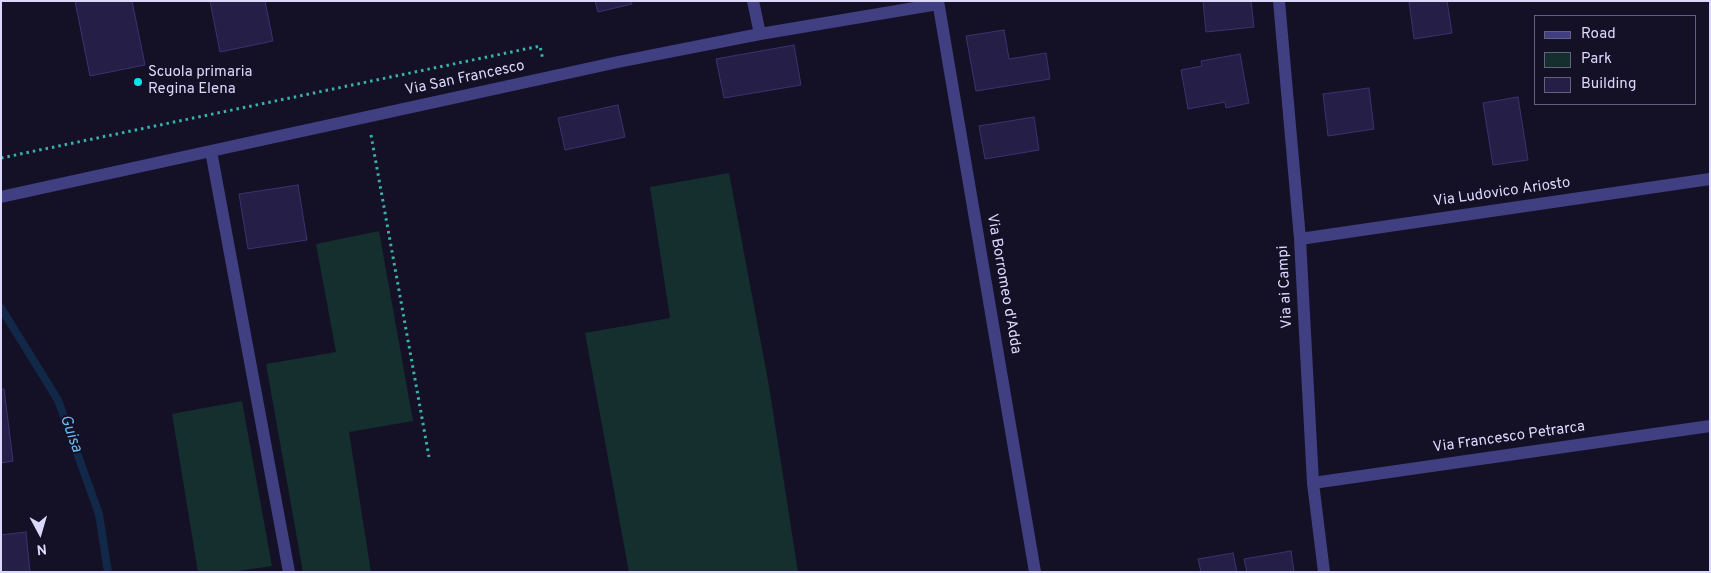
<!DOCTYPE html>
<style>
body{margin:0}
#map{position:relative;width:1711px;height:573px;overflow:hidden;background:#141126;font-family:Overpass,sans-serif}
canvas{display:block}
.frame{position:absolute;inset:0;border:2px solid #dcd8fc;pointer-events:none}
.legend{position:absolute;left:1534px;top:15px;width:162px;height:90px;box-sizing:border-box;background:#141126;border:1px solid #64617c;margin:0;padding:6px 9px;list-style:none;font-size:15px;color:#dcd8fc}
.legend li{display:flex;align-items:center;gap:10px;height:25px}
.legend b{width:25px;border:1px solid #64617c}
.north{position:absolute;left:15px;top:508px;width:50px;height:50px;-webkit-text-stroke:4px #141126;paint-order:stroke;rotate:174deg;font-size:14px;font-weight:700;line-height:20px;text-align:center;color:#dcd8fc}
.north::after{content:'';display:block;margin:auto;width:18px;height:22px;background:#dcd8fc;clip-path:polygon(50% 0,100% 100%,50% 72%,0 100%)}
</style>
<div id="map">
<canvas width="1711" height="573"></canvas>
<div class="frame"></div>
<ul class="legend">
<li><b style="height:6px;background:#403f82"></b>Road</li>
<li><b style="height:14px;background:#142f2e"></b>Park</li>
<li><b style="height:14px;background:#251e46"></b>Building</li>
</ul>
<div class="north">N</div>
</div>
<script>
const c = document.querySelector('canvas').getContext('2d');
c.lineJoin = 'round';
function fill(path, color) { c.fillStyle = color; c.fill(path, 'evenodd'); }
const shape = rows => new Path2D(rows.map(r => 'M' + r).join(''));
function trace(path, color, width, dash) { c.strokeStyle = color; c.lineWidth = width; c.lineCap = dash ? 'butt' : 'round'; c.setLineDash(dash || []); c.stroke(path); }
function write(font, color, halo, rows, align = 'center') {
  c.font = font + ' Overpass,sans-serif'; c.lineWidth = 4; c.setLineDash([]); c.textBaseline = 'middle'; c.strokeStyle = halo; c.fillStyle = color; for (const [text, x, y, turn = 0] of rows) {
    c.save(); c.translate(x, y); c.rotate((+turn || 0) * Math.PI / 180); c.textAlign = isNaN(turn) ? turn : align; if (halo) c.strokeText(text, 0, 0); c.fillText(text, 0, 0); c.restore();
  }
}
fill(shape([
 [729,173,769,386,798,572,629,572,585,333,670,318,650,187],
 [379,231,413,421,349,432,371,572,303,572,266,364,336,352,316,244],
 [242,401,272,566,230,572,198,572,172,414]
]), '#142f2e');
trace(shape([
 [1,308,58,400,99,514,108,572]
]), '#122849', 8);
const building = shape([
 [75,1,132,1,145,65,90,76,75,1],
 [210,1,265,1,273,41,220,52,210,1],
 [595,1,631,1,632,4,598,12,595,1],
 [1203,1,1251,1,1254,27,1206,32,1203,1],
 [1409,1,1447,1,1452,33,1414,39,1409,1],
 [1004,30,1009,59,1046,53,1050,79,976,91,966,36,1004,30],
 [794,45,801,85,724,98,716,59,794,45],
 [1240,54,1249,103,1226,108,1225,102,1188,109,1181,70,1202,66,1201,61,1240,54],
 [1369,88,1374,129,1328,136,1323,94,1369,88],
 [1518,97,1528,160,1493,165,1483,103,1518,97],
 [618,105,625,137,565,150,558,118,618,105],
 [1034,117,1039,150,985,159,979,126,1034,117],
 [298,185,307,240,248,249,239,194,298,185],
 [1,389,4,389,13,461,1,463,1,389],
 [26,532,30,572,1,572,1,535,26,532],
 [1291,551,1294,572,1247,572,1244,559,1291,551],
 [1233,553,1237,572,1201,572,1198,559,1233,553]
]);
fill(building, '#251e46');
trace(building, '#3d3270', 1);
trace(shape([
 [371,135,429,457],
 [1,158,540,46,543,60]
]), '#38b1a6', 3, [2.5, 4]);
trace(shape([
 [753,1,760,34],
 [938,1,1035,572],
 [1279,1,1300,239,1313,483,1324,572],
 [211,151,289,572],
 [1,197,618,62,760,34,938,4],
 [1300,239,1710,179],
 [1313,483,1710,426]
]), '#403f82', 12);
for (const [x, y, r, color] of [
 [138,82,5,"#12dfef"]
]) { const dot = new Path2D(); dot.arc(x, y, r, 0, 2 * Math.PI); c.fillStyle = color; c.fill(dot); trace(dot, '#141126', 2); }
write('15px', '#dcd8fc', '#141126', [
 ["Scuola primaria",148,73],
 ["Regina Elena",148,90]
], 'left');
write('15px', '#dcd8fc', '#141126', [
 ["Via San Francesco",465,79,-12],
 ["Via Ludovico Ariosto",1502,193,-8],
 ["Via Borromeo d'Adda",1003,284,80],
 ["Via ai Campi",1286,287,-93],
 ["Via Francesco Petrarca",1509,438,-8]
]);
write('italic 16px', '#6dbaf5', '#141126', [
 ["Guisa",70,434,70]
]);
</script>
